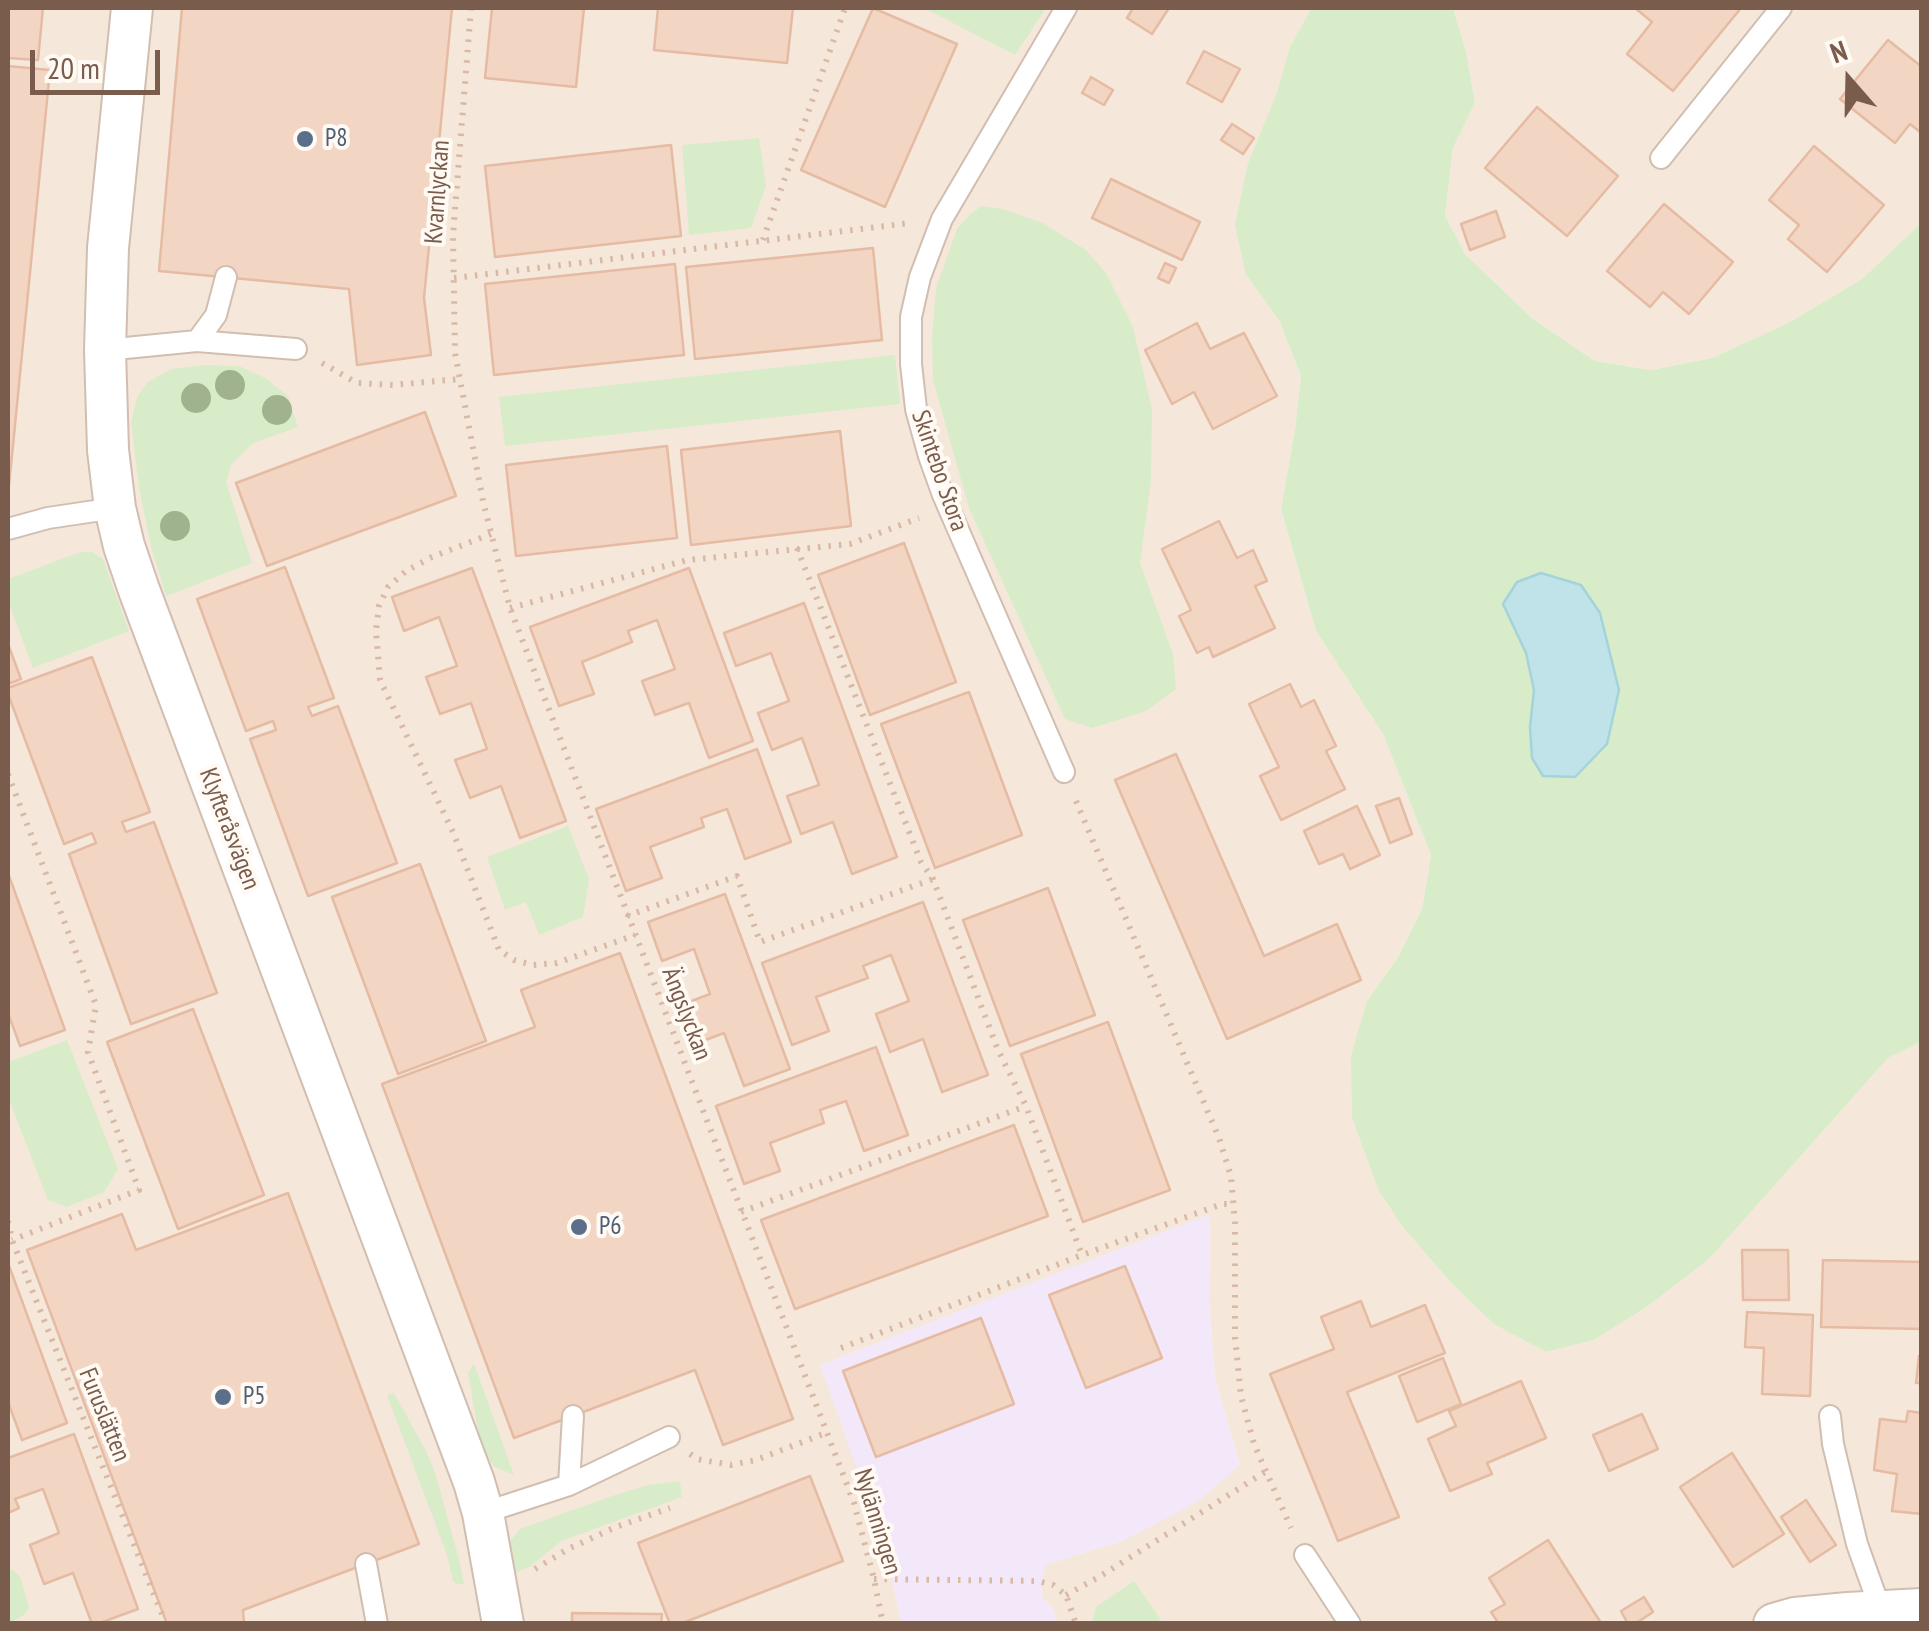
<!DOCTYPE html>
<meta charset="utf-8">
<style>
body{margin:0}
#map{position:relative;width:1929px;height:1631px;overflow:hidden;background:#fdf6ec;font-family:"PT Sans Narrow",sans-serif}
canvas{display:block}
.frame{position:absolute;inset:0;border:10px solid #7a5c4d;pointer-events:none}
.north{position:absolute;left:1799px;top:30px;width:100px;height:100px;-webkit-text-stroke:8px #fffaf3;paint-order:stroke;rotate:340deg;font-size:28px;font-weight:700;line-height:40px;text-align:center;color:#7a5c4d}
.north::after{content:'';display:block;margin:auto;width:35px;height:45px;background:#7a5c4d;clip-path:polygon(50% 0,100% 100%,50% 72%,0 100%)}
.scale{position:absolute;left:30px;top:50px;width:130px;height:45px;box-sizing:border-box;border:5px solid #7a5c4d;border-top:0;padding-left:12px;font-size:30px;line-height:35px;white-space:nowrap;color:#7a5c4d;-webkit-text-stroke:8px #fffaf3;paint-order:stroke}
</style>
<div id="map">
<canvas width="1929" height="1631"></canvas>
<div class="frame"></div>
<div class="north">N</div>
<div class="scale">20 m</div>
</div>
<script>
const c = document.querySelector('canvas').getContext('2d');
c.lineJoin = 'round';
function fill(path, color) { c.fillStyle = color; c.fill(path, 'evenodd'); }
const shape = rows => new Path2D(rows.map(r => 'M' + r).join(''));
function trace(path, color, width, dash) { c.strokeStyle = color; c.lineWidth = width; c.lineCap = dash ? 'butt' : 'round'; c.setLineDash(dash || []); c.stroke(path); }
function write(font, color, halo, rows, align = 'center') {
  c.font = font + ' "PT Sans Narrow",sans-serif'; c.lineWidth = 8; c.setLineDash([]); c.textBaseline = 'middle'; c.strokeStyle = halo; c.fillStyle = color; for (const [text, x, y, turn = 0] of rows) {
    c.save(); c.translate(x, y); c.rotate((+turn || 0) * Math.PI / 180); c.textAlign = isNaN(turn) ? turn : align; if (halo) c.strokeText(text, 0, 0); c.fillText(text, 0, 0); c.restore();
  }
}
fill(shape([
 [8,8,1311,8,1290,47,1277,94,1248,163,1246,275,1279,320,1301,376,1295,429,1281,509,1316,631,1383,734,1431,855,1422,909,1398,957,1367,1001,1405,1230,1455,1287,1495,1325,1546,1352,1594,1340,1647,1307,1709,1259,1888,1058,1921,1042,1921,1623,1058,1623,1052,1607,1041,1597,1044,1565,1125,1540,1240,1465,1215,1379,1209,1302,1210,1215,821,1365,888,1556,901,1623,8,1624],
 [1453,8,1921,8,1921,223,1862,279,1788,323,1712,358,1651,370,1595,361,1533,319,1465,254,1445,215,1453,148,1475,103,1466,51]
]), '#f5e8da');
fill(shape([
 [1210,1214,1209,1302,1215,1379,1240,1465,1197,1502,1125,1540,1045,1565,1041,1597,1052,1607,1058,1623,901,1623,888,1556,820,1365]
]), '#f3e8fa');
fill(shape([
 [924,8,1046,8,1015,55],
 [1311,8,1453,8,1466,51,1475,103,1453,148,1445,215,1465,254,1533,319,1595,361,1651,370,1712,358,1788,323,1862,279,1921,223,1921,1042,1888,1058,1709,1259,1647,1307,1594,1340,1546,1352,1495,1325,1455,1287,1405,1230,1378,1189,1352,1117,1351,1056,1367,1001,1398,957,1422,909,1431,855,1383,734,1316,631,1281,509,1295,429,1301,376,1279,320,1246,275,1235,225,1248,163,1276,95,1290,47],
 [1581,585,1600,613,1619,690,1530,727,1534,690,1526,653,1503,604],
 [759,138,766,186,751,228,689,235,682,145],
 [982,206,1003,209,1043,223,1086,250,1106,273,1133,327,1152,410,1151,481,1140,563,1173,654,1176,689,1146,711,1092,728,1065,719,969,508,933,380,932,338,936,288,957,229,970,214],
 [895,355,900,404,505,446,499,397],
 [205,365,239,366,265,378,288,396,298,427,253,443,231,465,226,482,252,563,166,596,151,546,139,488,131,423,137,397,148,382,171,369],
 [80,552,92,552,103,559,129,631,33,668,8,601,8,579],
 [568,826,589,879,583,917,539,935,526,902,505,910,487,857],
 [67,1040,118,1169,104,1192,67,1207,48,1200,8,1097,8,1062],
 [474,1364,514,1475,493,1466,479,1437,468,1372],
 [394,1393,425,1449,434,1469,459,1559,464,1584,457,1584,453,1581,446,1552,387,1395],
 [680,1481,682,1497,561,1541,531,1566,512,1574,509,1543,520,1529,615,1495,648,1485],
 [8,1569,12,1570,20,1576,29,1608,24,1615,8,1624],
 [1134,1581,1163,1623,1092,1623,1096,1607]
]), '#d8ecc9');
const water = shape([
 [1541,573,1581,585,1600,613,1619,690,1607,744,1575,777,1543,776,1532,758,1530,727,1534,690,1526,653,1503,604,1517,582,1541,573]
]);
fill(water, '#bfe3e8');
trace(water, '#a5d3da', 2.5);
const building = shape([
 [8,8,43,8,38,60,8,58,8,8],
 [182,8,452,8,424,298,431,355,357,365,349,289,159,271,182,8],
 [492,8,584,8,576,87,485,78,492,8],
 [658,8,793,8,787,63,654,50,658,8],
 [873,8,957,44,885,207,801,170,873,8],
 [1133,8,1169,8,1152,34,1127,18,1133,8],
 [1635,8,1741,8,1673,91,1627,54,1652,22,1635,8],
 [1888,40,1922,67,1922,130,1920,132,1910,124,1895,143,1840,99,1888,40],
 [1204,51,1240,69,1222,102,1187,83,1204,51],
 [8,66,50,70,9,486,8,485,8,66],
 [1091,77,1113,90,1104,105,1082,93,1091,77],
 [1537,107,1618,176,1567,236,1485,168,1537,107],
 [1232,124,1254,138,1243,154,1221,140,1232,124],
 [671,145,681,236,495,257,485,166,671,145],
 [1814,146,1884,205,1827,272,1788,239,1799,225,1769,200,1814,146],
 [1111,179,1200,222,1182,260,1092,218,1111,179],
 [1664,204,1733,262,1689,314,1663,292,1650,307,1607,271,1664,204],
 [1496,211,1505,237,1470,250,1461,224,1496,211],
 [873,248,882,340,695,359,686,267,873,248],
 [1165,263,1176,268,1169,283,1158,278,1165,263],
 [675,264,684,355,494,375,485,284,675,264],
 [1197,323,1210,349,1244,333,1277,396,1213,429,1194,392,1172,404,1145,350,1197,323],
 [425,412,456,496,267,566,236,483,425,412],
 [840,431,851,526,691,545,681,450,840,431],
 [667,446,677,538,516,556,506,465,667,446],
 [1219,521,1237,558,1253,550,1267,581,1255,586,1275,628,1213,657,1209,647,1197,653,1179,616,1191,610,1162,549,1219,521],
 [904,543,956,682,870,715,818,575,904,543],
 [285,567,334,698,308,707,312,716,338,706,397,863,308,896,250,739,276,730,273,721,246,731,197,599,285,567],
 [472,568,566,821,520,838,501,786,470,798,455,760,487,749,471,703,440,714,426,677,457,666,439,617,404,631,392,597,472,568],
 [689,568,753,741,709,758,689,703,655,715,642,681,675,669,657,620,628,631,632,642,582,662,594,694,559,706,530,627,689,568],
 [804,603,897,857,852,874,833,822,801,834,787,796,819,785,802,738,772,750,758,713,789,701,771,653,736,666,724,633,804,603],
 [8,644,21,679,8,684,8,644],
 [92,657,150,812,122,822,126,832,154,822,217,993,131,1024,69,854,96,843,92,833,64,844,8,694,8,688,92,657],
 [1290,684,1301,707,1314,700,1336,746,1326,751,1345,789,1281,820,1260,776,1279,767,1249,704,1290,684],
 [969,692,1022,835,935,868,881,724,969,692],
 [757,749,791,842,745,859,727,809,701,818,704,827,650,847,662,878,626,891,596,809,757,749],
 [1176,754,1264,956,1337,924,1361,980,1227,1039,1115,780,1176,754],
 [1399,798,1412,834,1390,843,1376,806,1399,798],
 [1357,806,1380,855,1350,869,1343,854,1319,864,1304,831,1357,806],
 [420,864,486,1041,398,1074,332,897,420,864],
 [8,873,65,1030,20,1046,8,1013,8,873],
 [1048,888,1095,1015,1010,1046,963,920,1048,888],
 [725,894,790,1069,744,1086,724,1033,695,1044,681,1005,710,994,694,949,662,961,648,922,725,894],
 [923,902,988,1075,942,1092,923,1039,890,1052,876,1014,909,1001,891,955,863,966,868,978,816,997,829,1031,792,1045,762,963,923,902],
 [620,953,793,1419,723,1445,695,1370,514,1438,382,1084,535,1027,521,990,620,953],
 [193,1009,264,1195,178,1229,107,1042,193,1009],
 [1108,1022,1170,1190,1083,1222,1021,1054,1108,1022],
 [876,1047,908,1135,864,1151,846,1101,820,1110,824,1123,770,1143,780,1171,744,1184,716,1106,876,1047],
 [1014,1125,1048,1216,795,1309,761,1220,1014,1125],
 [288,1193,419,1544,243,1610,244,1624,167,1624,27,1250,122,1214,136,1250,288,1193],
 [1742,1250,1788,1250,1789,1300,1743,1300,1742,1250],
 [1823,1260,1922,1262,1922,1329,1821,1327,1823,1260],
 [8,1263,67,1423,22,1440,8,1402,8,1263],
 [1125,1266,1162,1358,1086,1388,1049,1295,1125,1266],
 [1361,1301,1371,1327,1425,1305,1445,1353,1347,1392,1399,1517,1338,1541,1270,1374,1334,1349,1321,1317,1361,1301],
 [1747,1312,1813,1315,1810,1396,1762,1394,1764,1348,1745,1347,1747,1312],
 [981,1318,1014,1404,876,1457,843,1371,981,1318],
 [1919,1356,1922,1356,1922,1383,1916,1383,1919,1356],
 [1443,1358,1461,1404,1417,1422,1399,1376,1443,1358],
 [1521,1381,1546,1438,1487,1463,1492,1474,1450,1491,1428,1439,1456,1426,1449,1411,1521,1381],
 [1908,1411,1922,1413,1922,1514,1892,1511,1897,1474,1874,1470,1880,1419,1906,1422,1908,1411],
 [1642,1414,1658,1449,1609,1471,1593,1435,1642,1414],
 [74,1434,138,1609,97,1624,92,1624,73,1573,44,1584,30,1545,59,1533,43,1489,15,1499,19,1508,8,1513,8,1458,74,1434],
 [1732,1453,1784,1534,1733,1567,1680,1487,1732,1453],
 [810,1476,843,1561,680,1624,670,1624,638,1543,810,1476],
 [1806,1500,1836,1545,1810,1562,1781,1517,1806,1500],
 [1548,1540,1601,1623,1600,1624,1499,1624,1491,1612,1505,1604,1489,1578,1548,1540],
 [1644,1597,1653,1612,1635,1624,1628,1624,1621,1611,1644,1597],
 [572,1613,662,1614,661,1624,572,1624,572,1613]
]);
fill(building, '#f3d5c3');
trace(building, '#e6bba3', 2.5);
const service = shape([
 [1661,158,1781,8],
 [197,341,216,315,226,277],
 [105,350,197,341,296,349],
 [8,529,48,518,115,508],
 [1064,772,943,495,929,456,916,409,911,364,911,317,920,277,942,219,1066,8],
 [1830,1416,1833,1444,1857,1544,1881,1611],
 [569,1485,669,1437],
 [483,1513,569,1485,573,1416],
 [1305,1555,1350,1624],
 [366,1564,377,1624]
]);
const minor = shape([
 [132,8,108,248,105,350,108,450,115,508,124,546,139,590,474,1482,483,1513,503,1624],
 [1774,1624,1795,1618,1848,1613,1922,1609]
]);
trace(service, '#d1beb0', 24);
trace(minor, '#d1beb0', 44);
trace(shape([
 [471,8,453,235,455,353,483,501,510,608,854,1503,874,1579,883,1624],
 [763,240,845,8],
 [454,278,910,223],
 [322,363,357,383,393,385,460,379],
 [491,534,432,557,406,571,388,587,379,606,376,631,380,680,453,832,499,950,514,960,533,965,557,963,635,935],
 [797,548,921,862,933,879,998,1050,1026,1106,1082,1255],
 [510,608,687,560,850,544,919,518],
 [8,774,96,1005,88,1052,139,1190,12,1240],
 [1076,801,1219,1138,1231,1176,1235,1223,1235,1337,1241,1396,1254,1444,1291,1528],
 [627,916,737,876,760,942,933,879],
 [741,1212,1026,1106],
 [8,1221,12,1240,163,1617,163,1624],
 [841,1348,1082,1255,1222,1204,1234,1204],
 [690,1454,697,1459,731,1465,756,1460,826,1433],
 [535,1569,568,1549,616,1527,670,1508],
 [874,1579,1038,1581,1053,1585,1066,1595,1076,1624],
 [1066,1595,1099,1577,1265,1472]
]), '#d9b8a5', 6, [2.5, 8]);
trace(service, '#fff', 20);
trace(minor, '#fff', 40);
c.fillStyle = '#a0b28e';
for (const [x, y] of [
 [230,385],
 [196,398],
 [277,410],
 [175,526]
]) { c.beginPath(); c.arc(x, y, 15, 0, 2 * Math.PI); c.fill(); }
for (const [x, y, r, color] of [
 [305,139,10,"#5c6f8a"],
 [579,1227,10,"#5c6f8a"],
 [223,1397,10,"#5c6f8a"]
]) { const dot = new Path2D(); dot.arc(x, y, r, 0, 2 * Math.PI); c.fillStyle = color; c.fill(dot); trace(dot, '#fffaf3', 4); }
write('25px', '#4e5e75', '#fffaf3', [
 ["P8",325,139],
 ["P6",599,1227],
 ["P5",243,1397]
], 'left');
write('25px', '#7a5c4d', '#fffaf3', [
 ["Kvarnlyckan",438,192,-86],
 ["Skintebo Stora",939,471,71],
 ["Klyfteråsvägen",229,829,69],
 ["Ängslyckan",686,1014,69],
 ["Furuslätten",104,1415,68],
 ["Nylänningen",877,1522,73]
]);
</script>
